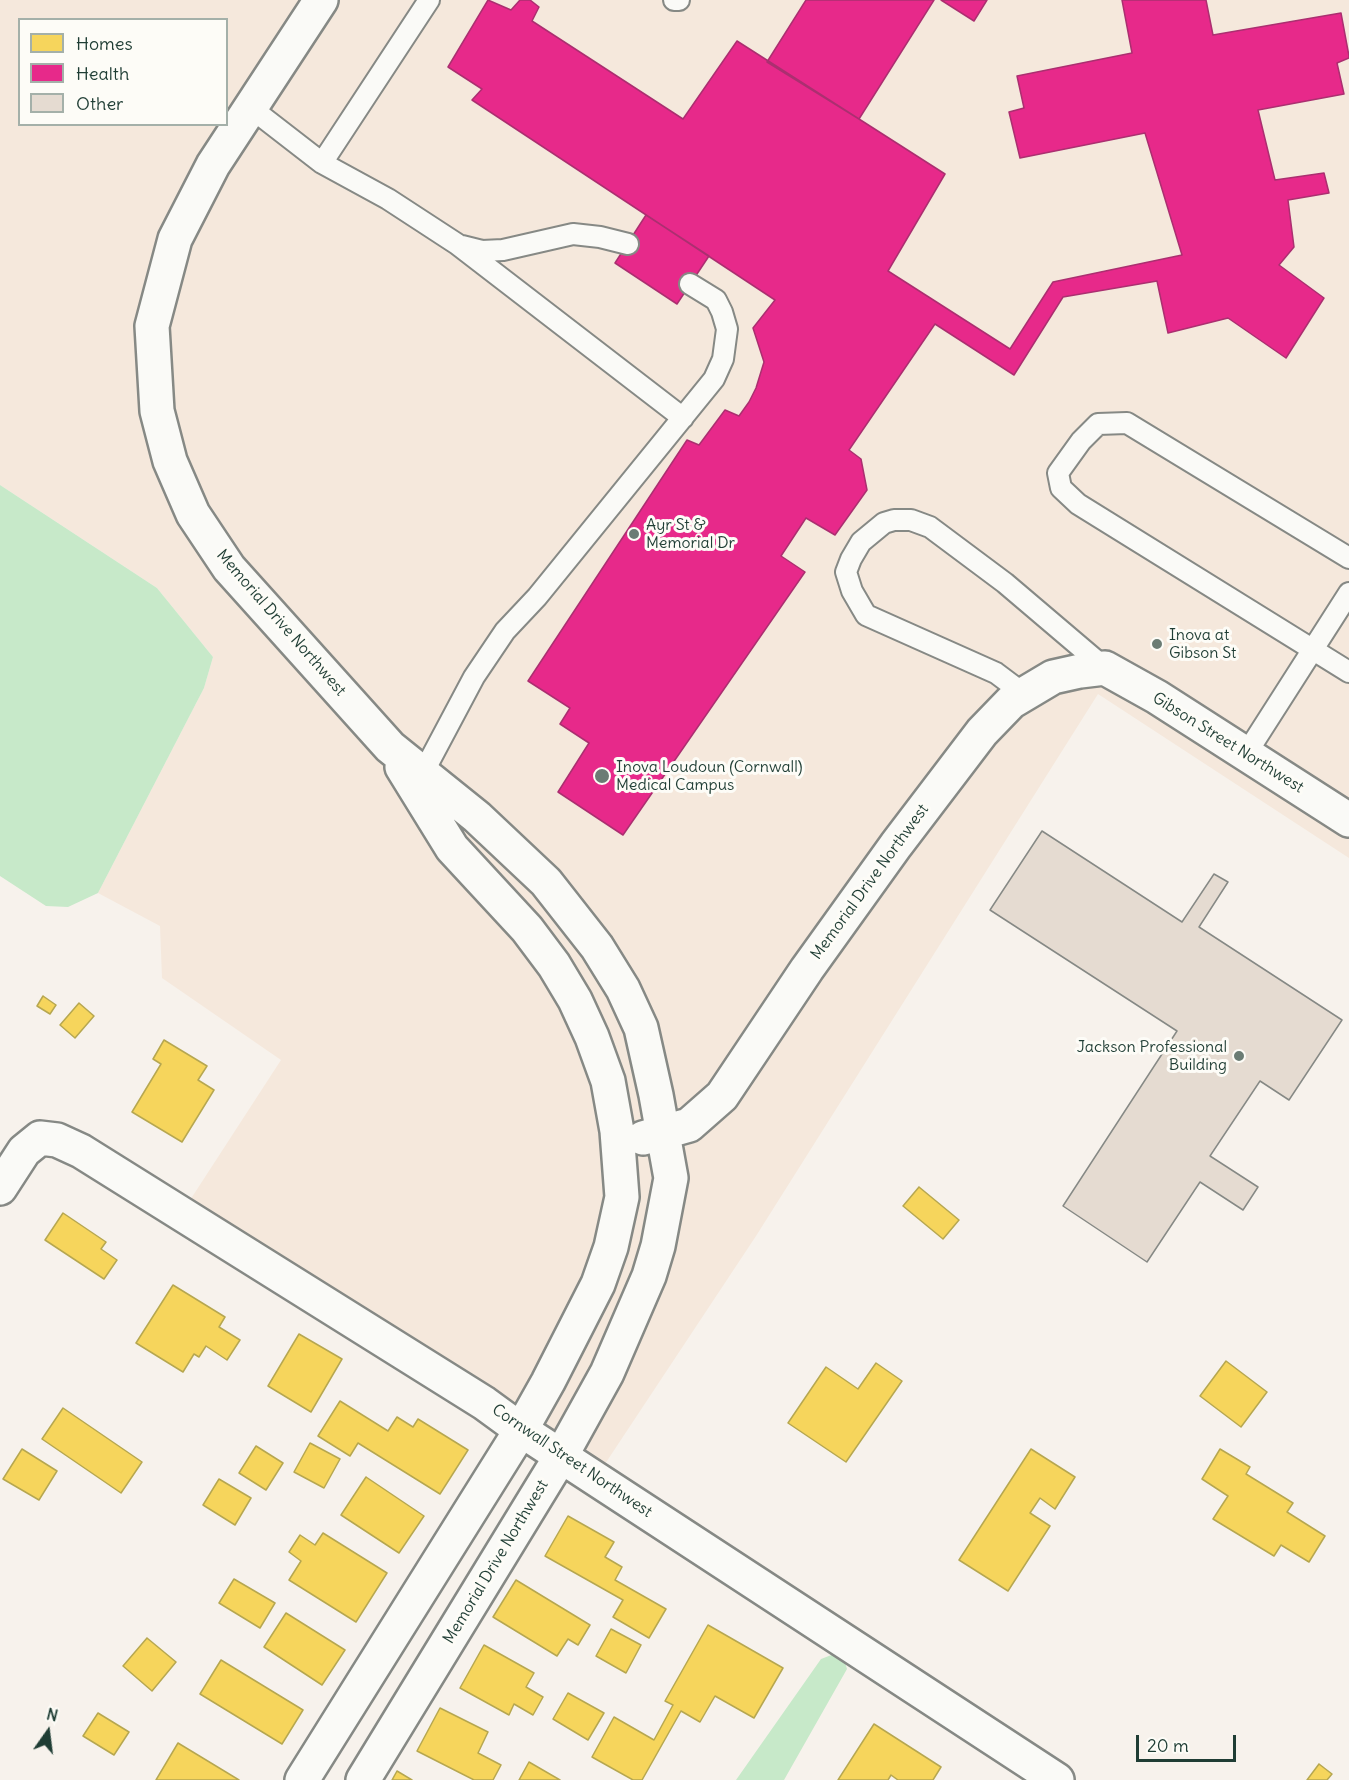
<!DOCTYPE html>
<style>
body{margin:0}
#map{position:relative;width:1349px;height:1780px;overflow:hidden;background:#f7f2ec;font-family:Delius,sans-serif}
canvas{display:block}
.legend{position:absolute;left:18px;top:18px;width:210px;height:108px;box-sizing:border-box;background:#fdfcf7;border:2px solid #a4b0a9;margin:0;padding:8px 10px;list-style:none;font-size:18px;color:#1f3d34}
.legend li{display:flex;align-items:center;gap:12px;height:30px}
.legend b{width:30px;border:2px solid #a4b0a9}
.north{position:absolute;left:18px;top:1702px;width:60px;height:60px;-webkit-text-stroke:4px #fdfcf7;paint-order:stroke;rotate:14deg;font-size:16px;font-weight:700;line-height:24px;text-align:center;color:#1f3d34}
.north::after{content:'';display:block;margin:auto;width:21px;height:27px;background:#1f3d34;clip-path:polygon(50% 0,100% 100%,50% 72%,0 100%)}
.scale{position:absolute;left:1136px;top:1735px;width:100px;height:27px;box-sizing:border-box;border:3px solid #1f3d34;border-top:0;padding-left:8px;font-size:18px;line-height:21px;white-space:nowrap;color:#1f3d34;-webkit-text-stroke:4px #fdfcf7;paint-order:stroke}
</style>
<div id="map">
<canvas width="1349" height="1780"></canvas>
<ul class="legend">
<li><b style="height:16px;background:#f6d55c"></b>Homes</li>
<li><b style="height:16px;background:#e7298a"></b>Health</li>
<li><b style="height:16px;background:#e5dbd1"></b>Other</li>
</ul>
<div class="north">N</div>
<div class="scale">20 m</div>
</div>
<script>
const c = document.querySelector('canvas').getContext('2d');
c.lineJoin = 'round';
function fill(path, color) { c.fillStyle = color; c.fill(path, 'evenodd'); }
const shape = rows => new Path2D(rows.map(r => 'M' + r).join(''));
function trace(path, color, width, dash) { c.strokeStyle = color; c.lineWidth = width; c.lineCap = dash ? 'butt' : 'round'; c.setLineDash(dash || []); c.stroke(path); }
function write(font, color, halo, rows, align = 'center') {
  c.font = font + ' Delius,sans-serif'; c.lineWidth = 6; c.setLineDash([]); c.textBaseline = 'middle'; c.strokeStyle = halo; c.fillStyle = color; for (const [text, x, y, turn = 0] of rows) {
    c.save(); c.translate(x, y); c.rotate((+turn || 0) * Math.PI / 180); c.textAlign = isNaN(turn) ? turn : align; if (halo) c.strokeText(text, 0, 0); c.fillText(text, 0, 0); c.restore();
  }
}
fill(shape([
 [0,0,1349,0,1349,858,1098,694,756,1236,595,1479,181,1214,281,1060,162,978,160,926,98,893,204,688,213,657,157,588,0,485],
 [20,20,226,20,226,124,20,124]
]), '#f5e8dc');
fill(shape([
 [0,485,157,588,213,657,204,688,98,893,68,907,46,906,0,876],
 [834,1654,843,1656,847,1669,784,1780,736,1780,821,1659]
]), '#c7e9c9');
const homes = shape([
 [43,996,56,1005,50,1014,37,1006,43,996],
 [79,1003,94,1016,75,1038,60,1025,79,1003],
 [164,1040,207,1066,198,1080,214,1090,182,1142,132,1112,161,1064,153,1059,164,1040],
 [919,1187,959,1220,943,1239,903,1206,919,1187],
 [63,1213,106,1242,101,1249,117,1260,104,1279,45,1240,63,1213],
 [173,1285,225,1317,219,1327,240,1340,227,1360,206,1346,199,1357,194,1354,183,1372,136,1343,173,1285],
 [299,1334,342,1359,311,1412,268,1386,299,1334],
 [1226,1361,1267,1392,1241,1427,1200,1396,1226,1361],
 [876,1363,902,1381,846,1462,788,1423,826,1367,858,1389,876,1363],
 [340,1401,388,1431,397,1417,413,1427,418,1419,468,1450,440,1494,358,1443,350,1456,318,1436,340,1401],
 [63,1408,142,1462,121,1493,42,1439,63,1408],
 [310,1443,340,1459,324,1488,294,1472,310,1443],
 [256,1446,283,1463,266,1490,239,1473,256,1446],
 [22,1449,57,1471,39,1500,3,1479,22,1449],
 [1031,1449,1075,1477,1055,1509,1040,1498,1030,1513,1050,1526,1008,1591,959,1560,1031,1449],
 [1220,1449,1250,1467,1246,1474,1293,1503,1287,1512,1325,1536,1309,1562,1281,1545,1274,1556,1213,1519,1228,1496,1202,1479,1220,1449],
 [366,1477,424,1516,399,1553,341,1515,366,1477],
 [219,1479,251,1498,235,1525,203,1505,219,1479],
 [568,1516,614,1542,605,1557,622,1567,615,1580,666,1609,649,1638,613,1617,623,1600,545,1556,568,1516],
 [323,1533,387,1573,356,1622,289,1580,301,1561,289,1552,300,1535,315,1545,323,1533],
 [234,1579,275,1603,260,1628,219,1603,234,1579],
 [516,1580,590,1625,578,1645,568,1639,557,1656,493,1617,516,1580],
 [286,1613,345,1650,322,1685,264,1647,286,1613],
 [708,1625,783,1668,754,1718,715,1696,700,1722,681,1711,642,1780,633,1780,592,1757,614,1717,654,1740,673,1705,665,1701,708,1625],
 [611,1629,641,1645,626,1673,596,1656,611,1629],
 [147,1638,176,1662,152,1691,123,1666,147,1638],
 [484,1645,534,1673,526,1687,543,1697,533,1715,514,1704,509,1715,460,1688,484,1645],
 [221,1660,303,1710,282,1744,200,1694,221,1660],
 [568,1693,604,1713,588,1740,553,1719,568,1693],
 [440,1708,488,1732,478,1753,501,1765,493,1780,474,1780,417,1751,440,1708],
 [98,1713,129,1732,114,1755,83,1736,98,1713],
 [874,1724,941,1767,933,1780,898,1780,891,1775,888,1780,838,1780,874,1724],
 [178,1743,239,1780,156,1780,178,1743],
 [529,1762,560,1780,519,1780,529,1762],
 [1319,1764,1332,1774,1327,1780,1307,1780,1319,1764],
 [397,1771,412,1780,392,1780,397,1771]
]);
fill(homes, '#f6d55c');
trace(homes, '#b6a750', 1.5);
const health = shape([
 [488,0,511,10,520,0,530,0,539,7,532,21,683,119,737,41,945,174,888,271,1010,349,1053,282,1182,255,1145,133,1020,158,1009,112,1024,108,1017,76,1132,53,1122,0,1206,0,1213,35,1341,13,1349,56,1349,58,1337,63,1344,94,1258,110,1275,180,1324,173,1329,193,1288,200,1294,247,1279,265,1324,298,1286,358,1228,318,1168,333,1157,281,1063,297,1014,375,935,324,849,450,861,459,867,490,835,535,806,518,781,556,805,572,623,835,558,792,589,743,560,724,570,708,528,681,687,440,699,445,725,410,739,416,749,402,756,388,764,362,753,328,775,300,472,100,482,89,448,67,488,0],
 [806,0,934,0,859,119,767,62,806,0],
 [941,0,987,0,974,21,941,0],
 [646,215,709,256,677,304,615,263,646,215]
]);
fill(health, '#e7298a');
trace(health, '#ab2f70', 1.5);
const building = shape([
 [1042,831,1182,922,1214,874,1228,882,1199,927,1342,1020,1289,1100,1260,1081,1210,1156,1258,1187,1243,1210,1200,1182,1147,1262,1063,1206,1177,1031,990,910,1042,831]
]);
fill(building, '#e5dbd1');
trace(building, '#868985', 1.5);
const lane = shape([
 [674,0,679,0],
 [251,108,322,163,388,199,457,244,683,418],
 [322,163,429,0],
 [462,246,482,251,503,250,573,234,600,237,628,244],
 [1349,558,1127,423,1098,424,1081,441,1058,473,1061,488,1078,504,1349,672],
 [1024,694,996,673,866,615,852,591,846,572,851,559,861,542,884,523,894,520,911,520,930,527,1005,583,1105,668],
 [1246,754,1349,593],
 [416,781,423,773,474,677,505,631,537,597,714,379,723,359,727,329,722,312,716,300,690,284]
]);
const street = shape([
 [321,0,213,165,175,239,152,326,157,411,170,461,193,514,229,568,390,747,477,817,546,882,597,947,623,989,641,1028,656,1095,671,1178,658,1246,649,1276,607,1373,561,1456,363,1780],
 [643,1138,689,1125,722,1096,807,969,896,845,982,732,1011,702,1053,677,1080,671,1105,668,1157,697,1349,820],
 [0,1188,24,1151,40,1138,57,1140,81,1151,484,1403,521,1430,1057,1780],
 [302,1780,521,1430,548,1382,598,1284,611,1247,622,1197,617,1131,608,1081,592,1037,575,1000,554,965,527,929,452,848,402,767]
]);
trace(lane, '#868985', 24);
trace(street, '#868985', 38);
trace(lane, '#fafaf7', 20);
trace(street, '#fafaf7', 33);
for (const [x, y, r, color] of [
 [634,534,6,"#6b7c74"],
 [1157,644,6,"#6b7c74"],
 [602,776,8,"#6b7c74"],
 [1239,1056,6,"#6b7c74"]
]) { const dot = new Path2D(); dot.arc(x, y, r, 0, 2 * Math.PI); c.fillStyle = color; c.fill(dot); trace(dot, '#fdfcf7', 2); }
write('16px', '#1f3d34', '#fdfcf7', [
 ["Ayr St &",646,525],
 ["Memorial Dr",646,543],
 ["Inova at",1169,635],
 ["Gibson St",1169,653],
 ["Inova Loudoun (Cornwall)",616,767],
 ["Medical Campus",616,785],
 ["Jackson Professional",1227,1047,"right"],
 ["Building",1227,1065,"right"]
], 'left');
write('16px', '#1f3d34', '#fdfcf7', [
 ["Memorial Drive Northwest",281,623,49],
 ["Gibson Street Northwest",1228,743,32],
 ["Memorial Drive Northwest",870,882,-54],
 ["Cornwall Street Northwest",572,1461,34],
 ["Memorial Drive Northwest",496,1562,-59]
]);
</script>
